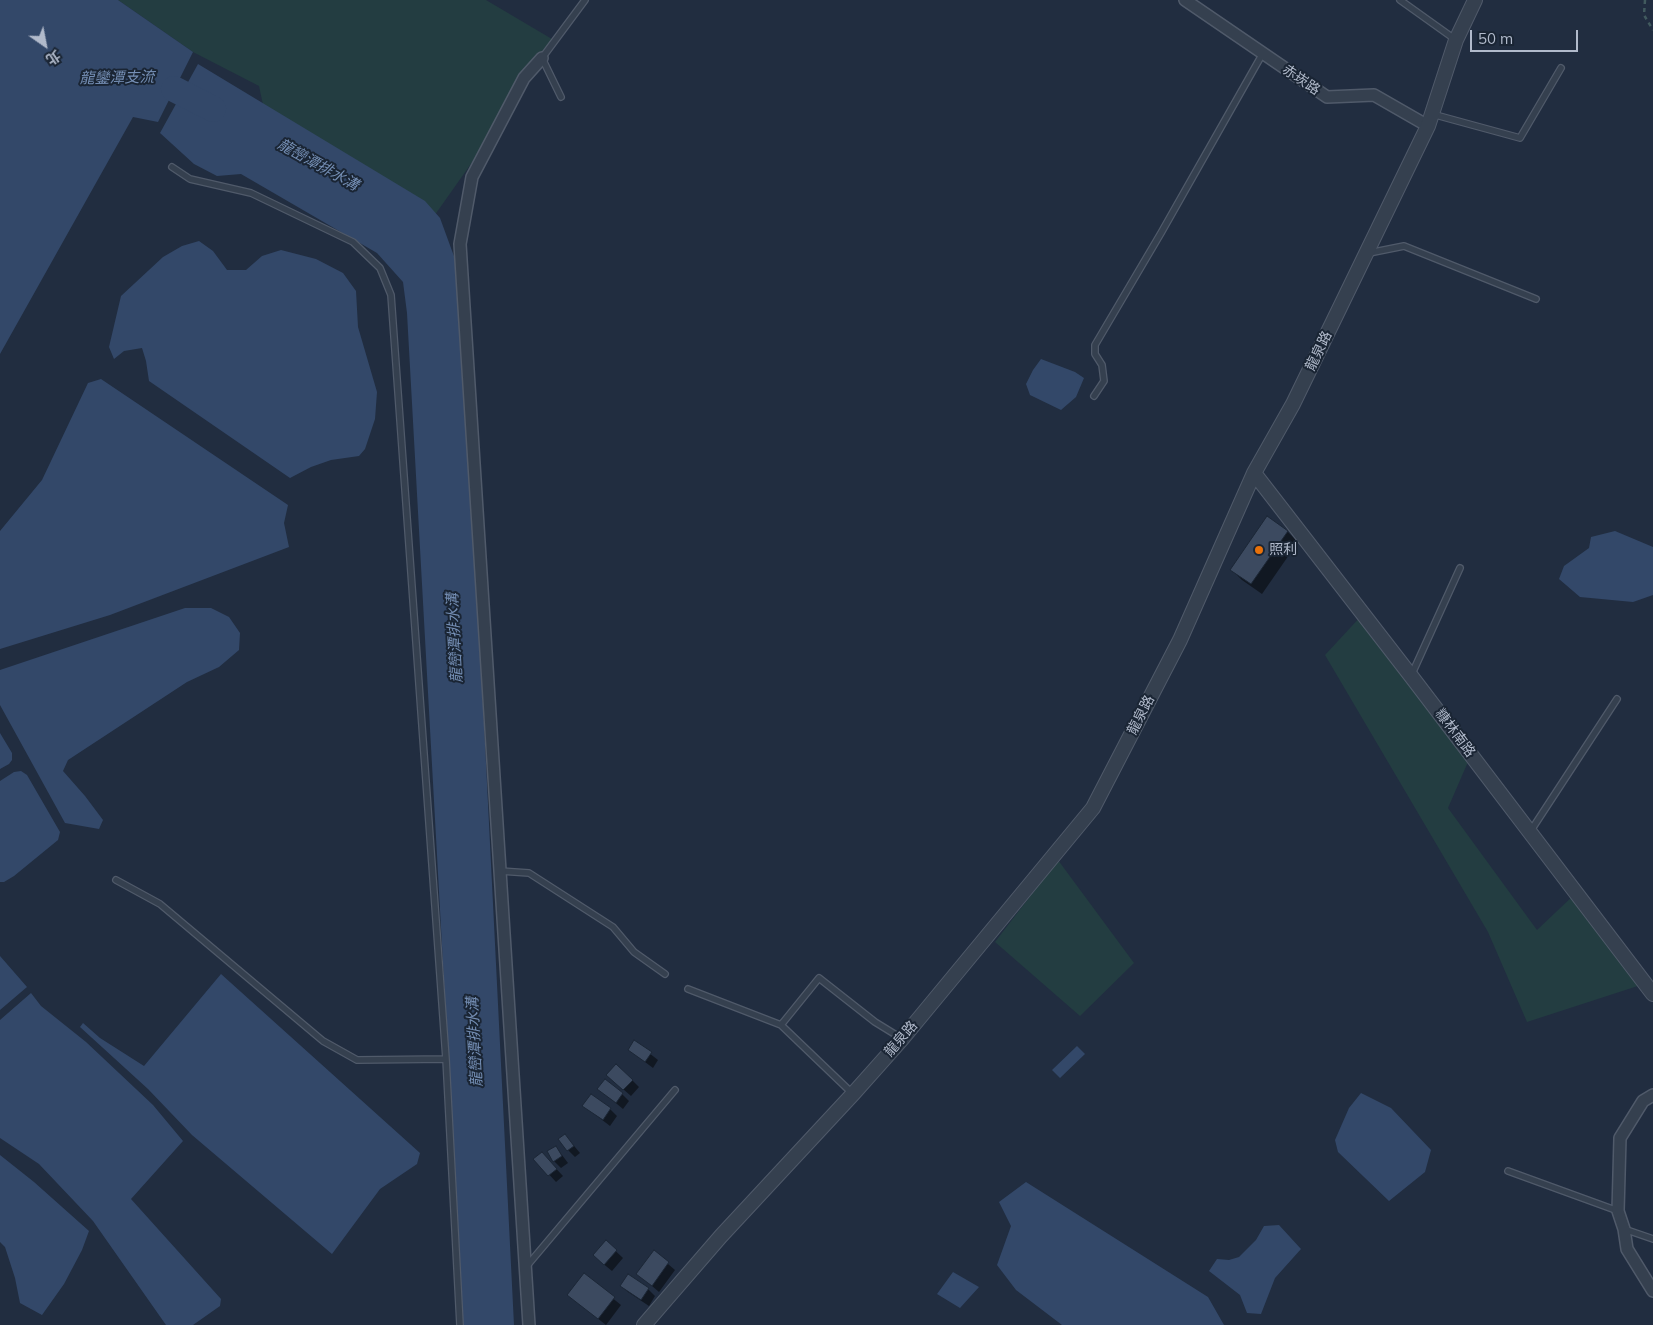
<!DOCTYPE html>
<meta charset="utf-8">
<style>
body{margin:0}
#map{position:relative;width:1653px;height:1325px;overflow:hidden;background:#212d40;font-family:Mulish,"Noto Sans TC",sans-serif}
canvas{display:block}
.north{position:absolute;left:20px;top:20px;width:50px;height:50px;-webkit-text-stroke:4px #1a2534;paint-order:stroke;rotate:147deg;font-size:14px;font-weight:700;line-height:20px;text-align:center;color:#b1bacb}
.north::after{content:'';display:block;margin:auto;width:18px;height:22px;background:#b1bacb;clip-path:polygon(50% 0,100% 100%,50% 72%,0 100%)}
.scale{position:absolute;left:1470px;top:30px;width:108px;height:22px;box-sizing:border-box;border:2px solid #b1bacb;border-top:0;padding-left:6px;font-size:15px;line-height:18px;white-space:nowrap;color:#b1bacb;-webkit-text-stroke:4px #1a2534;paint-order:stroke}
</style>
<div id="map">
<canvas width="1653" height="1325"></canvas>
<div class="north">北</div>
<div class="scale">50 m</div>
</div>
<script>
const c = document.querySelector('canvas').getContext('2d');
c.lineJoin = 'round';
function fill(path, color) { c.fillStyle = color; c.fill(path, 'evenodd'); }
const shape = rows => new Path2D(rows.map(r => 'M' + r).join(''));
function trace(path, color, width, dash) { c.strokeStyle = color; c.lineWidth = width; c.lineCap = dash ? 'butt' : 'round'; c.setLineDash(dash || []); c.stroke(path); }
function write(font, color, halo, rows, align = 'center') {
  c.font = font + ' Mulish,"Noto Sans TC",sans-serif'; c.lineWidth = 4; c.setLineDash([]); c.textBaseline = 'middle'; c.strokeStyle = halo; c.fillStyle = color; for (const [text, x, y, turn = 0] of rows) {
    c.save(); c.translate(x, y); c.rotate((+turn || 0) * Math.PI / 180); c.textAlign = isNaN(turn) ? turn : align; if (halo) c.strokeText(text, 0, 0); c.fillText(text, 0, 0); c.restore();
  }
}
fill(shape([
 [118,0,486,0,557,42,432,219,265,114,259,86,193,52],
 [1363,614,1471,755,1448,808,1537,930,1576,893,1647,983,1527,1022,1488,932,1325,655],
 [1058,860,1134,963,1080,1016,995,942]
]), '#233d41');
fill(shape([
 [0,0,118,0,193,52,158,122,133,117,0,354],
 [198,64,425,201,440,218,455,259,464,322,514,1325,463,1325,407,313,403,282,377,253,241,174,217,176,194,164,160,133],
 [199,241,213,251,227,270,246,270,262,256,281,250,316,259,343,273,356,291,358,327,377,392,375,419,365,449,359,456,331,460,311,467,290,478,149,381,146,361,142,348,124,351,114,359,109,347,121,296,163,257,182,246],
 [1041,359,1075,372,1084,378,1076,397,1061,410,1030,395,1026,384,1033,370],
 [101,379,288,505,284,523,289,547,110,615,0,649,0,531,42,480,88,383],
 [1615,531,1653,547,1653,595,1633,602,1580,597,1559,579,1564,566,1589,548,1591,537],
 [185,608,211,608,229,617,240,633,239,650,219,667,187,682,68,760,63,771,85,796,103,820,99,829,65,823,0,705,0,670],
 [0,733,12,753,12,760,9,764,0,769],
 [21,771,27,775,60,832,58,840,14,876,4,882,0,882,0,781,14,772],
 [0,956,27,987,0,1010],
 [221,974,420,1153,417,1164,380,1189,332,1254,192,1135,148,1089,80,1027,83,1023,100,1038,144,1066],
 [31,993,41,1006,86,1042,153,1105,183,1141,131,1199,221,1299,220,1306,193,1325,166,1325,93,1221,39,1164,0,1138,0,1020],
 [1077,1046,1085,1054,1060,1078,1052,1070],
 [1361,1093,1391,1108,1431,1150,1425,1172,1389,1201,1338,1152,1335,1140,1349,1108],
 [0,1155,34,1182,89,1231,82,1250,64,1284,42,1315,20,1303,15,1278,5,1247,0,1242],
 [1026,1182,1208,1297,1224,1325,1062,1325,1016,1290,997,1265,1011,1226,999,1202],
 [1279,1225,1301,1249,1275,1278,1261,1314,1247,1313,1240,1295,1209,1271,1217,1259,1229,1260,1239,1257,1256,1240,1264,1226],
 [953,1272,979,1287,960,1308,937,1294]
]), '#334869');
fill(shape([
 [1267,518,1288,532,1298,542,1262,594,1242,580,1231,569],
 [635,1042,658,1060,653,1068,629,1050],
 [632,1080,639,1087,631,1096,615,1082],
 [599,1089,622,1094,629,1101,623,1109],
 [584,1106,610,1109,617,1116,610,1126],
 [565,1135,580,1153,575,1157,568,1150],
 [556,1147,568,1163,561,1168,554,1161],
 [535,1159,548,1160,563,1176,556,1182],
 [606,1242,623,1258,612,1271,601,1262],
 [654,1252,675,1270,659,1292,638,1274],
 [584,1275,621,1305,606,1325,568,1295],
 [621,1286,648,1289,655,1296,649,1306,628,1292]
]), '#0007');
trace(shape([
 [174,89,213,109]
]), '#334869', 26);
const building = shape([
 [1267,516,1288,531,1251,584,1230,570,1267,516],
 [634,1040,652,1052,645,1062,628,1050,634,1040],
 [616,1064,633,1080,623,1090,606,1075,616,1064],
 [605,1079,623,1093,616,1103,597,1089,605,1079],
 [591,1094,611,1108,603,1120,582,1106,591,1094],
 [565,1134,574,1146,567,1151,558,1139,565,1134],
 [556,1146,562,1156,553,1162,547,1151,556,1146],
 [542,1152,557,1169,548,1176,533,1159,542,1152],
 [606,1240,617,1250,604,1265,593,1255,606,1240],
 [654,1250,669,1262,652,1286,636,1274,654,1250],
 [584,1273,615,1297,598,1319,567,1295,584,1273],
 [628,1274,649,1288,641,1300,620,1286,628,1274]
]);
fill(building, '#3c4a60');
trace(building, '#1c2736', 1);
const service = shape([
 [1400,0,1456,40],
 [561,97,542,58,585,0],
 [1432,114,1520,138,1561,68],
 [172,167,190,179,251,193,353,242,380,268,391,295,446,1059,460,1325],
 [1369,253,1404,246,1536,299],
 [1094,396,1104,381,1102,365,1095,354,1095,345,1161,233,1263,53],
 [1411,676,1460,568],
 [1530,832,1617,699],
 [500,871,529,873,613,927,634,952,665,974],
 [116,880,160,904,323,1041,357,1060,446,1059],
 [688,989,781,1025,852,1093],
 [781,1025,819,978,875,1022,901,1038],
 [1508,1171,1618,1211],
 [1624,1229,1653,1239],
 [526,1267,675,1090]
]);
const minor = shape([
 [1185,0,1327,97,1374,95,1428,126],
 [1653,1095,1643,1101,1620,1138,1618,1211,1624,1229,1627,1249,1653,1291],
 [529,1325,460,244,472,177,524,78,542,58]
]);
const tertiary = shape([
 [1254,473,1411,676,1653,994],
 [644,1325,721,1236,853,1094,902,1039,1093,808,1180,640,1254,473,1293,404,1428,126,1456,40,1475,0]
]);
trace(service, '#505a6a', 8);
trace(minor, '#505a6a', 14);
trace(tertiary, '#505a6a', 16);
trace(shape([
 [1645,0,1644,15,1653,30]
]), '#415a5e', 2.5, [4, 4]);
trace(service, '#35404f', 5.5);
trace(minor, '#35404f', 11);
trace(tertiary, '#35404f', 14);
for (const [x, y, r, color] of [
 [1259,550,5,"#e8710a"]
]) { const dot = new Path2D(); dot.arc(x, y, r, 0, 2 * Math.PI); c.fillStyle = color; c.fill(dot); trace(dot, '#1a2534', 2); }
write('14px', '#b1bacb', '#1a2534', [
 ["赤崁路",1301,80,34],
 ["龍泉路",1319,351,-64],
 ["龍泉路",1141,715,-63],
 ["糠林南路",1455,733,53],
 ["龍泉路",901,1039,-49]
]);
write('14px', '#b1bacb', '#1a2534', [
 ["照利",1269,550]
], 'left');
write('italic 15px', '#758fb5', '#1a2534', [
 ["龍鑾潭支流",117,78,-1],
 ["龍巒潭排水溝",318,165,29],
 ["龍巒潭排水溝",455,638,-93],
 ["龍巒潭排水溝",475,1042,-93]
]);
</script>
